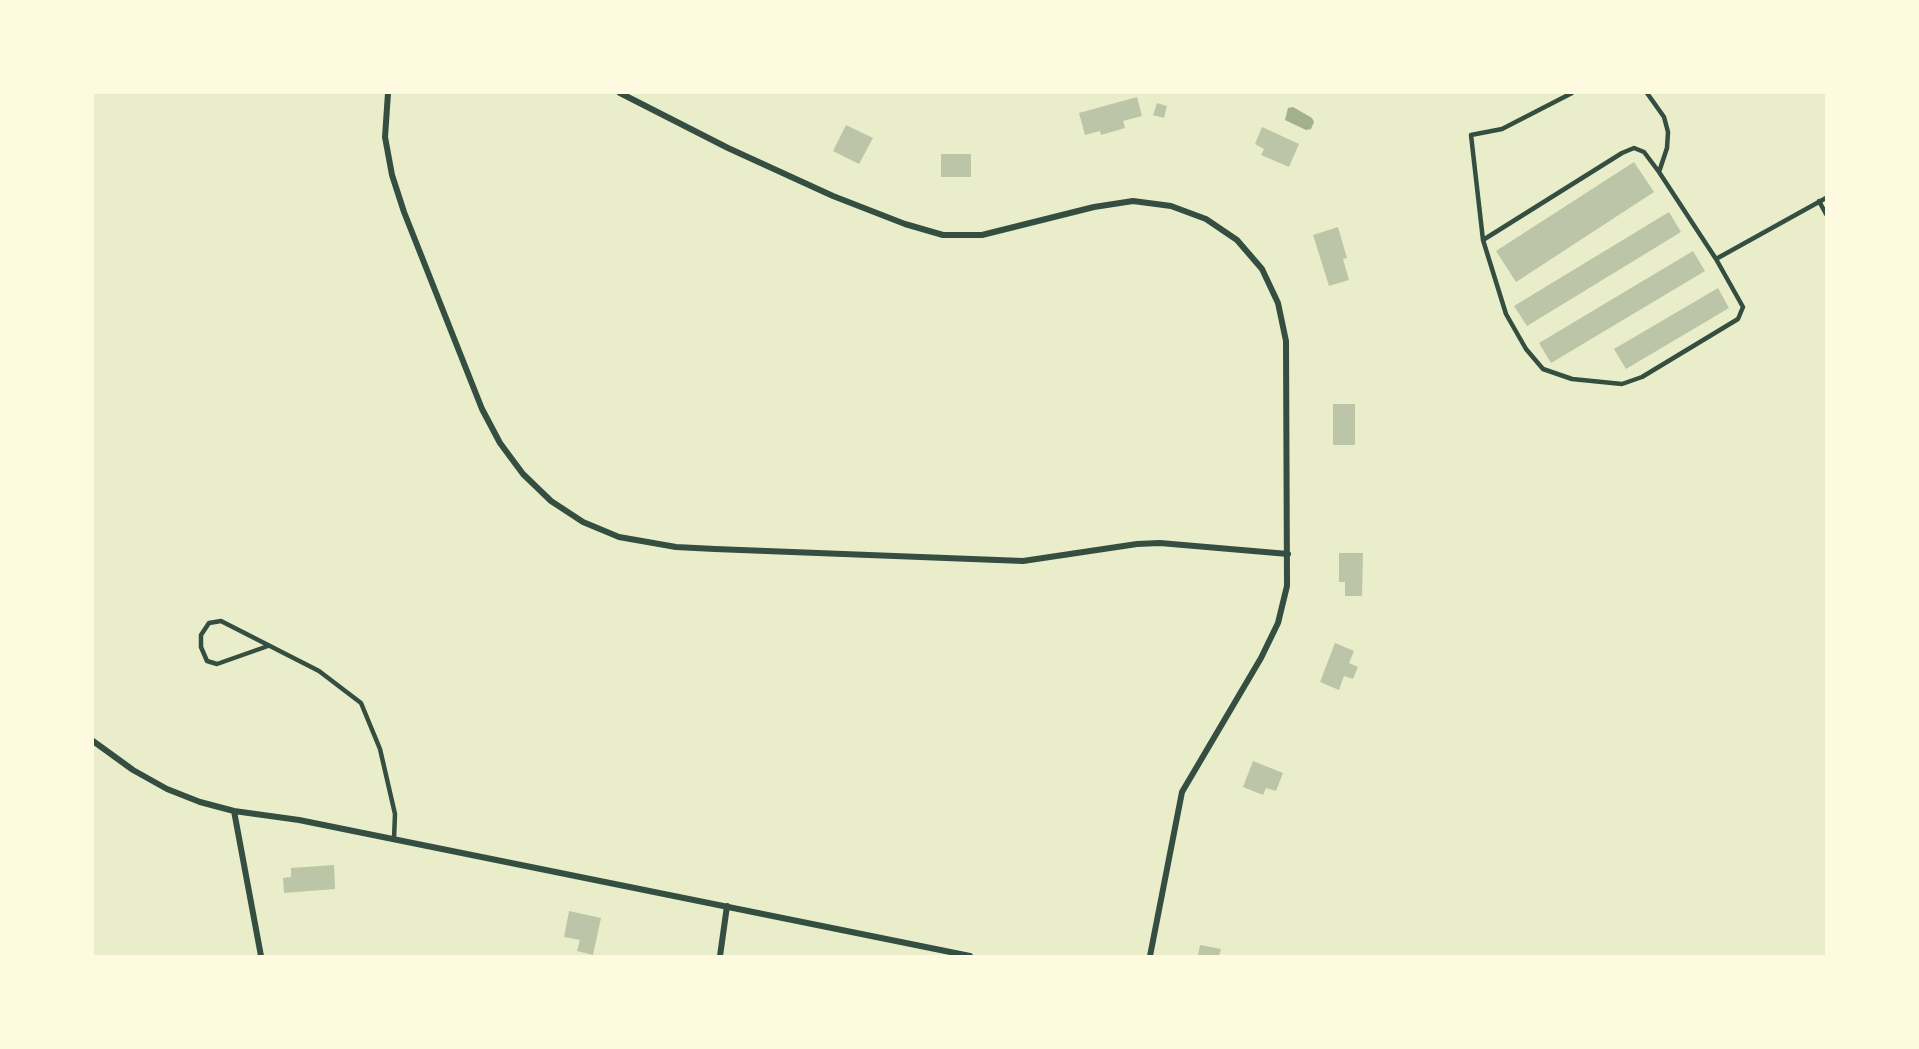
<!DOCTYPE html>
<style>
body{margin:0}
#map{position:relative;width:1919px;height:1049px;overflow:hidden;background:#e9edc9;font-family:Quicksand,sans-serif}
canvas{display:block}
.frame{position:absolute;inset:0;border:94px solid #fefae0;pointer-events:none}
</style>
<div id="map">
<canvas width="1919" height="1049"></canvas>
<div class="frame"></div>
</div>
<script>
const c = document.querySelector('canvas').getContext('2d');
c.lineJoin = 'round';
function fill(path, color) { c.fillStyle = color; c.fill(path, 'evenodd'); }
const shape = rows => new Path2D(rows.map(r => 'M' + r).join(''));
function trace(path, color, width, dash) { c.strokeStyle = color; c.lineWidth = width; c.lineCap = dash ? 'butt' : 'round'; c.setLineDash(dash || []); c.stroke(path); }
fill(shape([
 [1293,107,1312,118,1314,122,1311,129,1306,130,1285,120,1288,108]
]), '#a3b18a');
fill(shape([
 [1137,97,1142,116,1123,121,1125,128,1101,135,1100,131,1085,135,1079,113],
 [1157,103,1167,106,1164,118,1153,115],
 [846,125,873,138,859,164,833,151],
 [1262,127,1299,144,1289,167,1261,155,1264,149,1255,144],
 [941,154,971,154,971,177,941,177],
 [1634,162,1654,192,1516,282,1496,251],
 [1669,212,1681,232,1527,326,1514,306],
 [1338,227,1347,258,1343,259,1349,280,1329,286,1313,235],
 [1693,251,1705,271,1551,363,1539,343],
 [1718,288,1729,308,1626,369,1614,349],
 [1333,404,1355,404,1355,445,1333,445],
 [1339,553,1363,553,1362,596,1345,596,1345,582,1339,582],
 [1335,643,1354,651,1349,663,1358,667,1353,679,1344,676,1339,690,1320,682],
 [1253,761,1283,773,1276,791,1266,788,1263,795,1243,787],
 [334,865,335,889,284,893,283,878,291,877,291,868],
 [569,911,601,918,593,955,577,951,580,940,564,937],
 [1200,945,1221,949,1219,956,1198,956]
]), '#bcc5a7');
trace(shape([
 [1572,93,1502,129,1471,135,1483,240,1506,314,1526,349,1543,369,1572,379,1622,384,1642,377,1738,319,1743,307,1716,259,1659,172,1667,148,1668,132,1664,117,1647,93],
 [1819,201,1826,214],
 [1483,240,1622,153,1634,148,1644,152,1659,172],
 [1716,259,1826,198],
 [268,646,217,664,207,661,201,647,201,635,209,623,221,621,319,671,361,703,380,749,395,814,394,839]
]), '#344e41', 4.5);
trace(shape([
 [388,93,385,137,392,175,404,212,482,409,500,443,523,474,551,501,583,522,619,537,676,547,715,549,1023,561,1137,544,1160,543,1288,554],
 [620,93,728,148,833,196,905,224,943,235,982,235,1094,207,1133,201,1171,206,1206,219,1237,240,1262,269,1278,303,1286,341,1287,586,1278,623,1261,658,1182,792,1150,956],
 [93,741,133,770,167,789,200,802,234,811,299,820,970,956],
 [234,811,261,956],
 [720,956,727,906]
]), '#344e41', 6);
</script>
